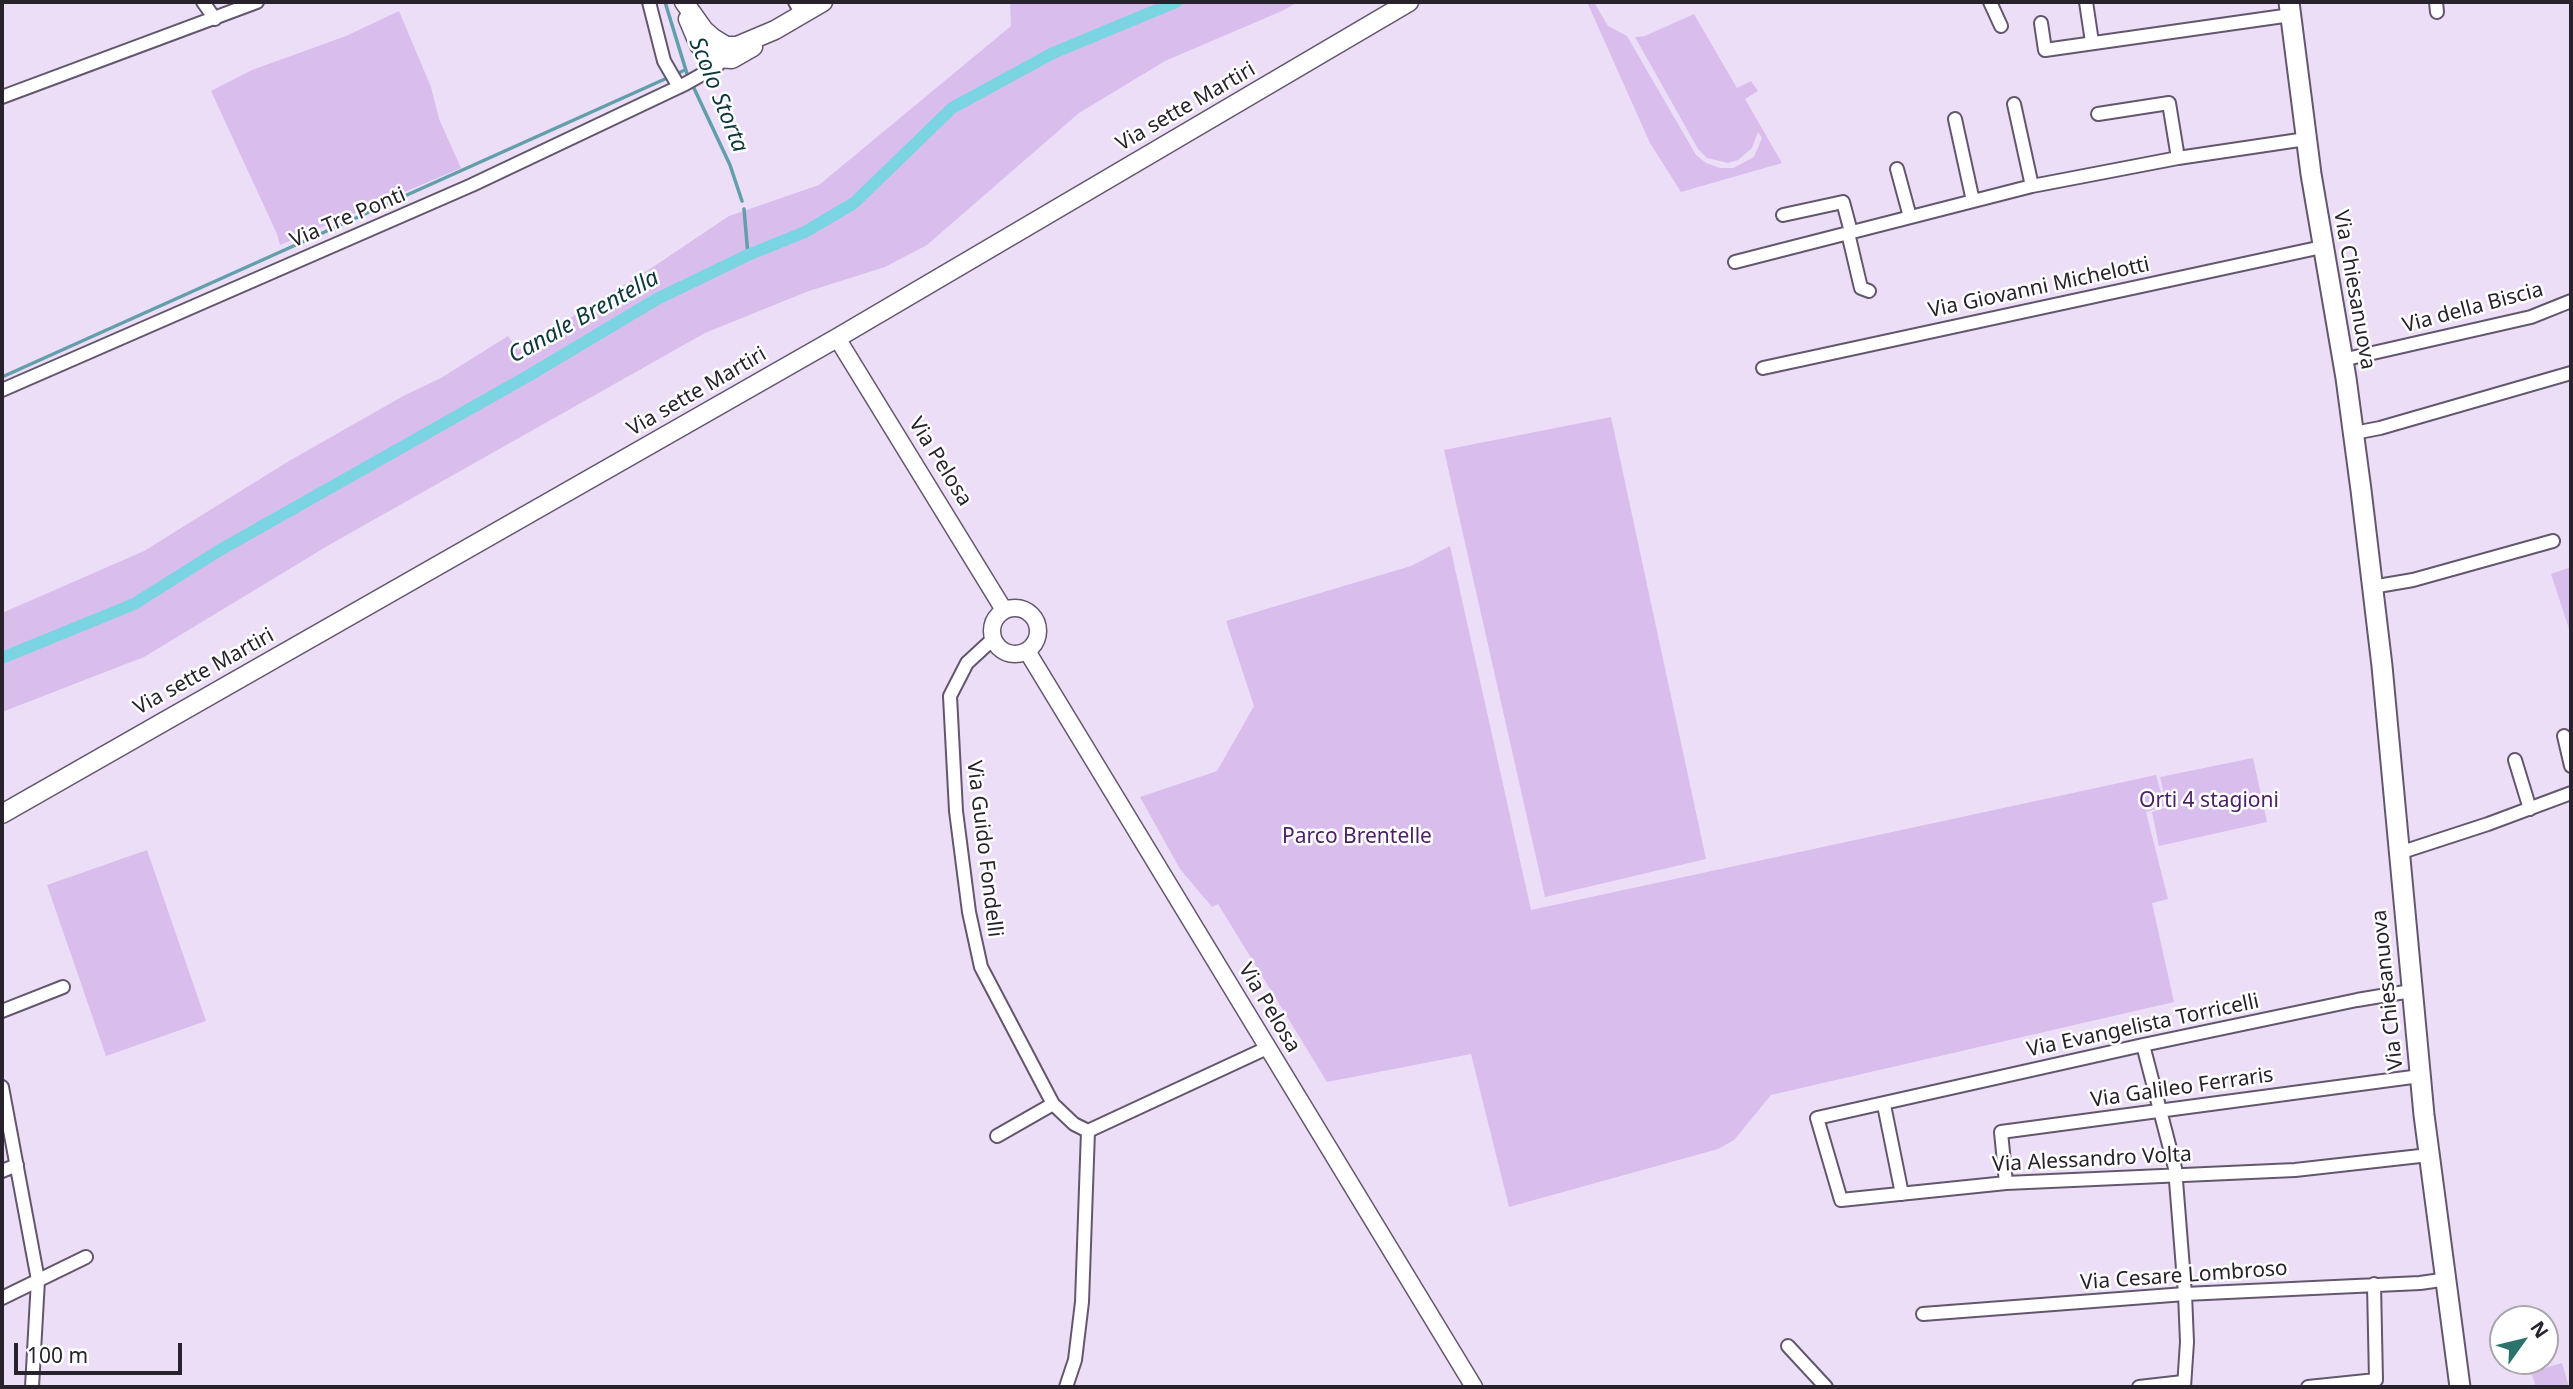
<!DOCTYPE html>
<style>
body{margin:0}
#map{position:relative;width:2573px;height:1389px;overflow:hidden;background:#ecdef7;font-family:"Noto Sans",sans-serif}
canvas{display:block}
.frame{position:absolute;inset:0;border:4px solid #27222b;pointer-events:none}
.north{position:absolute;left:2489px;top:1305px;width:70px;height:70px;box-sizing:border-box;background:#fff;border:2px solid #a9a7aa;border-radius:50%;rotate:56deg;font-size:19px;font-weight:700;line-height:28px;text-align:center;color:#27222b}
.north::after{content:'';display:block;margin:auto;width:24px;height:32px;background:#2b736b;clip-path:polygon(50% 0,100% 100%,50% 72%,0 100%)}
.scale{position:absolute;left:14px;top:1343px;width:168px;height:32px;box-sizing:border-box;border:4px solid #27222b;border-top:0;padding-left:9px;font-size:21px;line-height:24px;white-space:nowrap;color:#27222b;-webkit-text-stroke:5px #fff;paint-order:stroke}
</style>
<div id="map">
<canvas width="2573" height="1389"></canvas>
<div class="frame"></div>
<div class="north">N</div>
<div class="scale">100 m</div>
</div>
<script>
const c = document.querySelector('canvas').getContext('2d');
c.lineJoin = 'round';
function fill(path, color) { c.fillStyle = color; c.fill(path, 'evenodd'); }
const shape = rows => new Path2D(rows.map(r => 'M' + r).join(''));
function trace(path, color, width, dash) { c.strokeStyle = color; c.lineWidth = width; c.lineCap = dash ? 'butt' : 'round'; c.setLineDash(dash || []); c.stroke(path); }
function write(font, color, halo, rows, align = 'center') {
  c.font = font + ' "Noto Sans",sans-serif'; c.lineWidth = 5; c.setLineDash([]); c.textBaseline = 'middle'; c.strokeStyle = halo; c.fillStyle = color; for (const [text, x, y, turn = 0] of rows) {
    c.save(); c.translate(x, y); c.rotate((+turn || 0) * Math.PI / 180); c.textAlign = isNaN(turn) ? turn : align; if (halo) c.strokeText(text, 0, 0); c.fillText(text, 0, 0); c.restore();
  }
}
fill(shape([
 [1010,2,1298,2,1282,11,1165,61,1079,113,927,245,885,267,809,291,705,333,329,545,144,657,2,712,2,613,144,551,289,461,405,395,441,378,508,336,518,350,650,269,729,216,819,185,1011,26],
 [1587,2,1594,2,1608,26,1627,36,1696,155,1706,163,1720,168,1733,168,1754,157,1762,138,1758,132,1752,148,1738,160,1728,163,1707,158,1698,149,1635,37,1645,36,1694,14,1737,88,1751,81,1758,91,1745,99,1782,163,1681,192,1650,143],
 [399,11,431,87,439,119,461,168,280,245,277,234,211,91,252,70,346,36],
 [1611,417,1706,859,1545,897,1444,450],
 [1450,546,1531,910,2156,775,2165,806,2146,812,2168,899,2152,903,2174,1002,1771,1095,1734,1140,1718,1149,1509,1207,1471,1054,1327,1082,1218,904,1212,907,1180,869,1140,797,1217,771,1254,706,1226,621,1411,566],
 [2571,567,2571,635,2551,574],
 [2253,758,2267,822,2159,846,2152,812,2167,807,2160,777],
 [147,850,206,1021,106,1056,47,885],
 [2562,1363,2569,1387,2536,1387,2531,1372]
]), '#d9beed');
trace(shape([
 [665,2,688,77],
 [692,84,730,165,742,201],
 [744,209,748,255],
 [2,377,685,70]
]), '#629faa', 3.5);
trace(shape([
 [2,658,134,604,220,550,528,376,657,299,748,255,805,232,854,203,952,108,1053,53,1176,2]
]), '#7bd4e1', 12);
const minor = shape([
 [203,2,215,19],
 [649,2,664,61,679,87],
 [795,2,802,14],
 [1990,2,2001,26],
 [2086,2,2092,42],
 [2436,2,2437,12],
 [2041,23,2045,50,2291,15],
 [2,97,257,2],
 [2014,104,2032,186],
 [2098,114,2169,103,2178,158],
 [1955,119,1973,201],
 [1897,169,1910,217],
 [1783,215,1843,202,1851,232],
 [1848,233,1861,288,1869,291],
 [1735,262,2032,186,2178,158,2306,139],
 [2342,360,2531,317,2571,301],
 [1763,368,2322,247],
 [2,390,472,185,685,84,717,66,726,54],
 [2354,433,2380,428,2571,373],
 [2372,587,2413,580,2553,541],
 [993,639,967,663,950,696,956,811,969,912,981,967,1053,1104,1074,1124,1088,1131,1267,1048],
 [2564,736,2571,766],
 [2515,760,2530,809],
 [2399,853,2488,824,2571,793],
 [2411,991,2357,1000,2143,1045,1817,1118,1841,1200,2006,1183,2295,1170,2429,1155],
 [2,1011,63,987],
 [2143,1045,2175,1168,2185,1294,2187,1342,2184,1387],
 [2,1087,38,1280,32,1387],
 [1884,1105,1902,1194],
 [997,1136,1053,1104],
 [2,1171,17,1165],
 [2006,1183,2001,1132,2420,1076],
 [2,1298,86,1257],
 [1923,1314,2185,1294,2420,1283,2448,1279],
 [1788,1346,1826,1387],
 [1066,1387,1075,1360,1082,1302,1088,1131],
 [2139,1387,2183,1382],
 [2308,1387,2376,1380,2374,1284]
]);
const tertiary = shape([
 [837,338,1004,610],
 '992 631a23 23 0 1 1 46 0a23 23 0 1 1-46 0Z',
 [1027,651,1474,1387]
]);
const secondary = shape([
 [684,2,704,30,713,38,726,46,737,46,775,30,823,2],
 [688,19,699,45,714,58,732,59,753,47],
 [2,814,837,338,1409,2]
]);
const primary = shape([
 [2289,2,2311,174,2346,378,2361,490,2382,666,2424,1115,2460,1387]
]);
trace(minor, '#63576d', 16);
trace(tertiary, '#63576d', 19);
trace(secondary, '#63576d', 21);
trace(primary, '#63576d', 23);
trace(minor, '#fff', 12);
trace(tertiary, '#fff', 16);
trace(secondary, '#fff', 18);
trace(primary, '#fff', 19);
write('21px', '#27222b', '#fff', [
 ["Via sette Martiri",1186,107,-30],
 ["Via Tre Ponti",348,218,-23],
 ["Via Giovanni Michelotti",2039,288,-12],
 ["Via Chiesanuova",2354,290,80],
 ["Via della Biscia",2473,308,-15],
 ["Via sette Martiri",697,392,-30],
 ["Via Pelosa",940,462,58],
 ["Via sette Martiri",204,672,-29],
 ["Via Guido Fondelli",984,849,83],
 ["Via Chiesanuova",2388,990,-96],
 ["Via Pelosa",1269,1008,59],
 ["Via Evangelista Torricelli",2143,1026,-12],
 ["Via Galileo Ferraris",2182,1088,-8],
 ["Via Alessandro Volta",2092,1160,-3],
 ["Via Cesare Lombroso",2184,1276,-4]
]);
write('21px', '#4c2266', '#fff', [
 ["Orti 4 stagioni",2209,801],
 ["Parco Brentelle",1357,837]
]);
write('italic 23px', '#0b373d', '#fff', [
 ["Scolo Storta",718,95,68],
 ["Canale Brentella",584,317,-29]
]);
</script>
